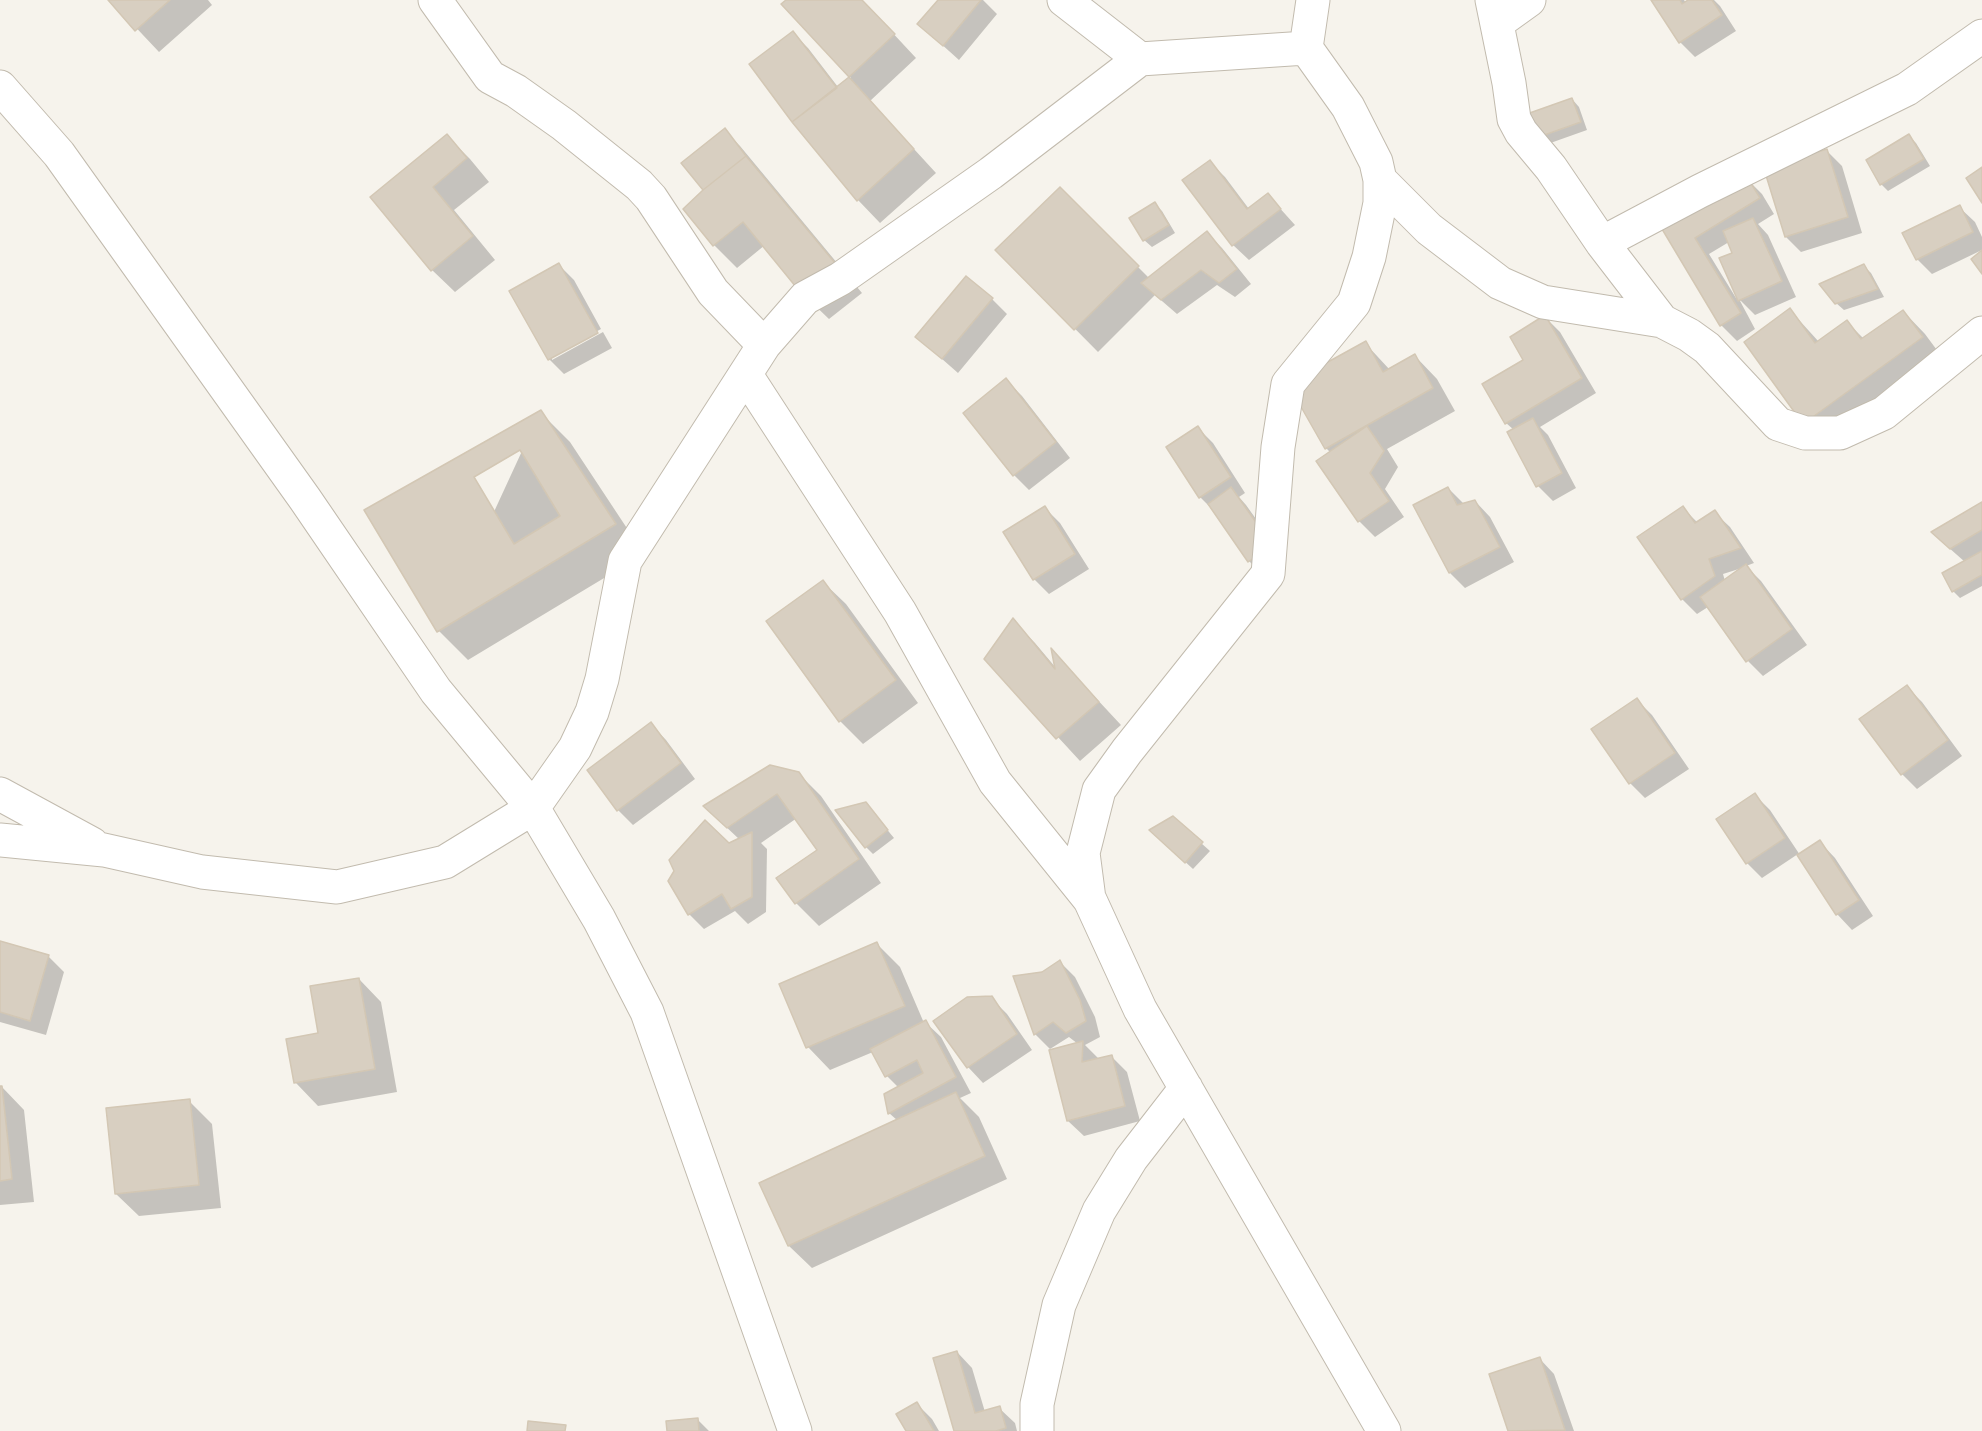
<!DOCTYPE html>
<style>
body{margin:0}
canvas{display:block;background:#f6f3ec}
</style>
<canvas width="1982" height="1431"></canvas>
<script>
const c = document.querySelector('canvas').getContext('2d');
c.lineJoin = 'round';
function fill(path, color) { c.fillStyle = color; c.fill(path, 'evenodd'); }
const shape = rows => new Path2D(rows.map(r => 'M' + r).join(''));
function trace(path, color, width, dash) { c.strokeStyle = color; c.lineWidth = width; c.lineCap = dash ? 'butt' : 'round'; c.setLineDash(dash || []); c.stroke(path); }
fill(shape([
 [110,0,208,0,212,5,159,52],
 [788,0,862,0,916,58,870,101,936,173,880,223,858,200,793,121,793,33,808,48,838,87,851,78,783,4],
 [940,0,983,0,997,14,959,60,919,24],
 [1653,0,1684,0,1686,3,1691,0,1714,0,1720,6,1736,31,1695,57,1680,42],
 [1572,99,1579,107,1587,130,1542,146,1535,139],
 [724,130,740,146,862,293,829,319,806,297,765,245,737,268,714,245,685,209,705,190],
 [447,136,470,159,489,182,454,210,495,260,455,292,432,270,372,197],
 [1909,136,1916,143,1930,166,1888,191,1881,184],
 [1827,151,1842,166,1862,233,1801,252,1786,237],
 [1210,162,1225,177,1249,209,1268,195,1295,225,1249,260,1233,245,1185,181],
 [1747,179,1762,194,1774,214,1758,224,1768,235,1796,297,1755,315,1739,299,1755,329,1737,341,1721,325,1664,230],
 [1729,242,1734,253,1738,297,1736,298,1709,254],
 [1060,189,1149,278,1207,233,1222,248,1251,284,1235,297,1217,285,1177,314,1155,295,1098,352,997,250],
 [1155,204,1162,211,1175,233,1152,247,1144,240],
 [1959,207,1975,222,1982,237,1982,250,1932,274,1917,259],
 [559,265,574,280,601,329,552,356,552,360,603,332,612,348,564,374,549,359],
 [1864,266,1871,273,1884,297,1844,310,1836,303],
 [992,299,1007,314,958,373,917,337],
 [1790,310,1819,342,1847,322,1864,339,1903,311,1925,334,1945,361,1827,446,1804,423],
 [1545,317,1560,332,1596,393,1540,427,1548,435,1576,488,1553,501,1538,486,1514,430,1506,423,1526,360],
 [1365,343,1390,370,1415,356,1437,379,1455,411,1387,449,1398,467,1385,489,1404,517,1375,537,1359,521,1318,461,1331,453,1326,448],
 [1006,380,1022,396,1070,458,1029,490,1014,475],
 [540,412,570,442,644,554,468,660,439,631],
 [1198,428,1213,443,1245,493,1239,497,1246,505,1286,561,1264,576,1249,561,1216,513,1200,497],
 [1448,488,1464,504,1475,501,1490,517,1514,562,1465,588,1450,573],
 [1982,504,1982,586,1960,598,1953,591,1965,562,1948,547],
 [1045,508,1060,523,1089,569,1049,594,1034,579],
 [1683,508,1698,523,1714,512,1730,527,1754,563,1746,566,1761,581,1807,645,1763,676,1748,661,1708,607,1697,614,1682,599],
 [1742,568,1725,581,1723,574],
 [823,582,846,604,918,703,863,744,840,721],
 [1013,621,1035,643,1056,668,1053,652,1121,725,1080,761,986,659],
 [1907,687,1922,702,1962,756,1917,789,1902,774],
 [1637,700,1652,715,1689,769,1645,798,1630,783],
 [651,724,666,740,695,779,633,825,618,810],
 [798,773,821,796,881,883,819,926,796,903,819,850,797,818,761,843,767,849,766,912,748,924,735,911,704,929,689,914,729,844,740,840,705,807],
 [1755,795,1770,810,1800,855,1820,842,1835,858,1873,916,1852,930,1837,914,1798,854,1762,878,1747,863],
 [866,804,894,838,873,854,866,847],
 [1173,818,1210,851,1193,869,1158,837],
 [0,943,49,957,64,972,46,1035,0,1022],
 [877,944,900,967,924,1023,925,1022,941,1037,971,1093,960,1098,979,1117,1007,1179,812,1268,789,1246,761,1184,898,1121,889,1113,899,1088,887,1076,873,1052,830,1070,808,1047,781,984],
 [1060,962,1075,977,1095,1017,1100,1037,1085,1045,1098,1058,1098,1060,1112,1057,1127,1072,1140,1121,1084,1136,1068,1121,1051,1051,1078,1044,1069,1037,1050,1049,1035,1034,1043,973],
 [359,979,381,1002,397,1092,318,1106,296,1083],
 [991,998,1007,1014,1032,1050,983,1083,968,1067],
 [2,1087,24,1110,34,1202,0,1205,0,1088],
 [189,1101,212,1124,221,1208,139,1216,116,1194],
 [957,1352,972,1368,985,1412,999,1408,1015,1423,1017,1431,955,1431],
 [1539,1358,1554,1374,1574,1431,1510,1431,1491,1375],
 [917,1404,932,1419,939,1431,908,1431],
 [697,1419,709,1431,669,1431]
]), '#0003');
const building = shape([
 [108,0,170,0,135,31,108,0],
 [786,0,862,0,895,34,849,77,781,4,786,0],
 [938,0,981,0,943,46,917,24,938,0],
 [1651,0,1680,0,1682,4,1688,0,1712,0,1722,15,1679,43,1651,0],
 [793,31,837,88,792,122,749,64,793,31],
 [849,77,914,149,857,201,792,122,849,77],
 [1572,98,1581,122,1533,139,1524,115,1572,98],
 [725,128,746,156,703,190,681,163,725,128],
 [447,134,467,158,433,187,473,236,431,271,370,197,447,134],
 [1909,134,1924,159,1880,185,1866,160,1909,134],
 [1827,149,1848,217,1785,237,1764,169,1827,149],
 [746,156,840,269,805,298,743,222,713,246,683,209,703,190,746,156],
 [1210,160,1247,209,1268,193,1281,209,1232,246,1182,180,1210,160],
 [1982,167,1982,203,1966,178,1982,167],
 [1747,177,1760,198,1695,238,1741,313,1720,326,1662,229,1747,177],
 [1060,187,1139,266,1074,330,995,250,1060,187],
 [1155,202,1169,225,1143,241,1129,218,1155,202],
 [1960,205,1973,232,1916,260,1902,233,1960,205],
 [1753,218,1782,281,1738,301,1719,258,1732,253,1723,231,1753,218],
 [1207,231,1237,269,1219,283,1201,270,1161,300,1141,283,1207,231],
 [1982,250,1982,274,1971,259,1982,250],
 [559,263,598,333,548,360,509,291,559,263],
 [1864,264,1878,289,1835,304,1819,284,1864,264],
 [966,276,993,298,942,359,915,337,966,276],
 [1790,308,1815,343,1847,320,1861,339,1903,310,1923,337,1803,424,1744,342,1790,308],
 [1545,315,1582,378,1505,424,1482,384,1523,360,1510,337,1545,315],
 [1366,341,1383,372,1415,354,1433,388,1325,449,1288,384,1366,341],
 [1006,378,1056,442,1013,476,963,413,1006,378],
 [541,410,616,524,437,632,364,510,541,410],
 [1533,418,1562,473,1536,487,1507,432,1533,418],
 [1198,426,1231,477,1199,498,1166,447,1198,426],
 [1367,426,1384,451,1370,473,1389,501,1358,522,1316,461,1367,426],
 [520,450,560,516,514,544,474,477,520,450],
 [1231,487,1272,545,1248,562,1208,504,1231,487],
 [1448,487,1457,505,1475,500,1500,547,1449,573,1413,505,1448,487],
 [1982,502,1982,530,1950,549,1931,532,1982,502],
 [1045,506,1075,554,1033,580,1003,532,1045,506],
 [1683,506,1695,523,1715,510,1741,548,1709,559,1715,576,1681,600,1637,537,1683,506],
 [1982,551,1982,575,1952,592,1942,573,1982,551],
 [1746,564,1792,629,1746,662,1700,597,1746,564],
 [823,580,896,680,839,722,766,621,823,580],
 [1013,618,1055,669,1051,648,1099,702,1056,739,984,659,1013,618],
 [1907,685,1948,740,1901,775,1859,719,1907,685],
 [1637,698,1675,753,1629,784,1591,729,1637,698],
 [651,722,681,763,617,811,587,770,651,722],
 [770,765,799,772,859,859,795,904,776,878,817,850,777,794,727,828,703,806,770,765],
 [1755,793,1785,838,1746,864,1716,819,1755,793],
 [866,802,888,830,865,848,835,810,866,802],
 [1173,816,1203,842,1185,863,1149,830,1173,816],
 [705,820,729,843,752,832,752,897,731,909,722,894,688,915,668,881,674,871,669,860,705,820],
 [1820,840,1859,900,1836,915,1797,855,1820,840],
 [0,941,49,955,30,1021,0,1012,0,941],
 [877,942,905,1006,806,1048,779,984,877,942],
 [1060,960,1080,1000,1086,1021,1066,1033,1053,1022,1034,1035,1013,976,1042,972,1060,960],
 [359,978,375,1069,294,1083,286,1039,318,1033,310,986,359,978],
 [992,996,1017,1034,967,1068,933,1021,967,997,992,996],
 [926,1020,956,1077,888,1114,884,1094,923,1073,917,1060,885,1077,870,1049,926,1020],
 [1083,1041,1082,1062,1112,1055,1125,1106,1067,1121,1049,1050,1083,1041],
 [0,1086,2,1086,12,1179,0,1181,0,1086],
 [956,1092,985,1156,788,1246,759,1183,956,1092],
 [190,1099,199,1185,115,1194,106,1108,190,1099],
 [957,1351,975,1413,1000,1406,1006,1428,996,1431,954,1431,933,1358,957,1351],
 [1540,1357,1565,1430,1508,1431,1489,1374,1540,1357],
 [917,1402,934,1431,906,1431,896,1414,917,1402],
 [698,1418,699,1431,667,1431,666,1421,698,1418],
 [528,1421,566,1425,565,1431,527,1431,528,1421]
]);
fill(building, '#d8cfc1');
trace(building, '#d3c7b4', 1.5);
const minor = shape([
 [435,0,490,77,516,91,564,125,639,185,651,198,713,292,764,345],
 [1064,0,1140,59,1306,48],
 [1492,0,1509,83,1514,119,1521,132,1551,168,1602,243,1662,321],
 [1497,23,1529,0],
 [0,87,59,154,305,499,436,691,533,808,599,919,647,1012,795,1431],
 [1380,180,1429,229,1500,283,1543,302,1662,321,1689,335,1707,348,1778,424,1805,433,1840,433,1884,413,1982,333],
 [1602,243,1700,191,1907,89,1982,36],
 [746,375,900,612,995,782,1090,900,1140,1009,1384,1431],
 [0,794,92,844],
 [0,840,104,850,202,872,337,887,445,862,533,808,575,748,592,712,602,679,625,561,764,345,805,298,840,279,991,173,1140,59],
 [1089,899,1083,853,1099,790,1127,751,1268,574,1278,447,1288,384,1354,303,1369,257,1380,203,1380,180,1376,162,1348,107,1306,48,1313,0],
 [1037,1431,1037,1404,1059,1305,1099,1211,1131,1159,1186,1088]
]);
trace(minor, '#c2bbae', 35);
trace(minor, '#fff', 33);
</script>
